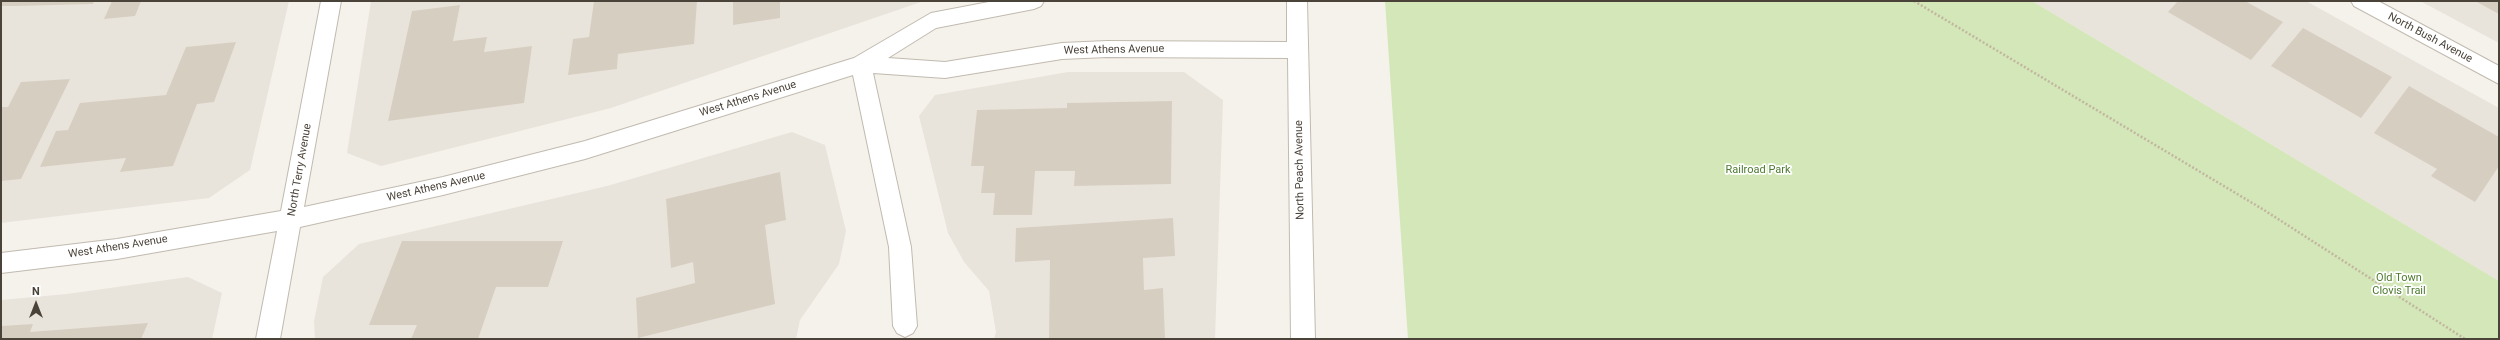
<!DOCTYPE html>
<style>
body{margin:0}
#map{position:relative;width:2500px;height:340px;overflow:hidden;background:#f5f2ec;font-family:Roboto,sans-serif}
canvas{display:block}
.frame{position:absolute;inset:0;border:2px solid #4a433a;pointer-events:none}
.north{position:absolute;left:16px;top:284px;width:40px;height:40px;-webkit-text-stroke:3px #fff;paint-order:stroke;rotate:0deg;font-size:11px;font-weight:700;line-height:16px;text-align:center;color:#4a433a}
.north::after{content:'';display:block;margin:auto;width:14px;height:18px;background:#4a433a;clip-path:polygon(50% 0,100% 100%,50% 72%,0 100%)}
</style>
<div id="map">
<canvas width="2500" height="340"></canvas>
<div class="frame"></div>
<div class="north">N</div>
</div>
<script>
const c = document.querySelector('canvas').getContext('2d');
c.lineJoin = 'round';
function fill(path, color) { c.fillStyle = color; c.fill(path, 'evenodd'); }
const shape = rows => new Path2D(rows.map(r => 'M' + r).join(''));
function trace(path, color, width, dash) { c.strokeStyle = color; c.lineWidth = width; c.lineCap = dash ? 'butt' : 'round'; c.setLineDash(dash || []); c.stroke(path); }
function write(font, color, halo, rows, align = 'center') {
  c.font = font + ' Roboto,sans-serif'; c.lineWidth = 3.5; c.setLineDash([]); c.textBaseline = 'middle'; c.strokeStyle = halo; c.fillStyle = color; for (const [text, x, y, turn = 0] of rows) {
    c.save(); c.translate(x, y); c.rotate((+turn || 0) * Math.PI / 180); c.textAlign = isNaN(turn) ? turn : align; if (halo) c.strokeText(text, 0, 0); c.fillText(text, 0, 0); c.restore();
  }
}
fill(shape([
 [1,1,289,1,250,170,209,198,1,223],
 [371,1,924,1,611,108,381,166,347,153],
 [2032,1,2306,1,2499,108,2499,281],
 [2420,1,2499,1,2499,43],
 [1068,72,1184,72,1223,100,1215,339,994,339,996,332,989,291,964,262,948,233,919,116,935,95],
 [792,132,825,145,846,231,839,264,800,320,796,339,315,339,314,321,323,277,359,244,607,186],
 [188,277,222,293,212,339,1,339,1,300,67,294]
]), '#e9e4db');
fill(shape([
 [1385,1,2032,1,2499,281,2499,339,1408,339]
]), '#d3e7b8');
fill(shape([
 [1,1,94,1,93,4,16,6,1,6],
 [112,1,141,1,135,16,104,19],
 [594,1,697,1,694,44,618,54,617,69,568,75,573,39,589,37],
 [733,1,780,1,780,18,733,25],
 [2178,1,2245,1,2283,22,2251,60,2168,12],
 [2475,1,2499,1,2499,14],
 [460,5,453,41,487,37,484,52,532,46,524,103,388,121,412,11],
 [2303,28,2392,77,2361,118,2271,66],
 [236,42,214,102,197,104,173,166,120,172,126,158,40,167,56,131,68,130,80,103,166,95,186,47],
 [70,79,21,179,1,181,1,107,8,107,21,82],
 [2409,86,2499,137,2499,166,2475,202,2431,176,2437,169,2374,133],
 [1172,101,1171,184,1074,186,1075,171,1035,171,1032,215,993,215,995,193,981,193,984,166,971,166,977,110,1067,108,1067,103],
 [780,172,786,220,765,225,775,304,638,338,636,298,695,283,693,262,671,268,666,199],
 [1173,218,1175,256,1143,258,1144,290,1163,288,1165,339,1049,339,1050,260,1015,262,1016,228],
 [402,241,563,241,548,287,496,287,478,339,411,339,417,325,369,325],
 [148,323,141,339,1,339,1,326,33,324,30,332]
]), '#d7cec2');
const minor = shape([
 [321,1,341,1,304,207,443,177,585,141,854,58,931,13,994,1,1044,1,1041,6,1034,9,936,28,888,58,945,62,1062,43,1107,41,1287,42,1287,1,1307,1,1315,339,1291,339,1288,58,1107,57,1062,59,945,78,873,73,911,247,917,326,913,333,905,337,897,333,893,326,889,247,853,75,585,159,443,195,300,227,280,339,256,339,277,231,117,259,1,273,1,253,117,239,281,211,321,1],
 [2351,1,2378,1,2499,66,2499,84,2354,6,2351,1]
]);
trace(minor, '#c1baaf', 2);
trace(shape([
 [1914,1,2264,210,2465,339]
]), '#c2b6a1', 2.5, [2, 2]);
fill(minor, '#fff');
write('11px', '#4a433a', '#fff', [
 ["North Bush Avenue",2430,38,28],
 ["West Athens Avenue",1114,50,-1],
 ["West Athens Avenue",748,99,-17],
 ["North Terry Avenue",300,170,-80],
 ["North Peach Avenue",1300,170,-91],
 ["West Athens Avenue",436,187,-13],
 ["West Athens Avenue",118,247,-9]
]);
write('11px', '#4d7a2f', '#fff', [
 ["Railroad Park",1758,170],
 ["Old Town",2399,278],
 ["Clovis Trail",2399,291]
]);
</script>
